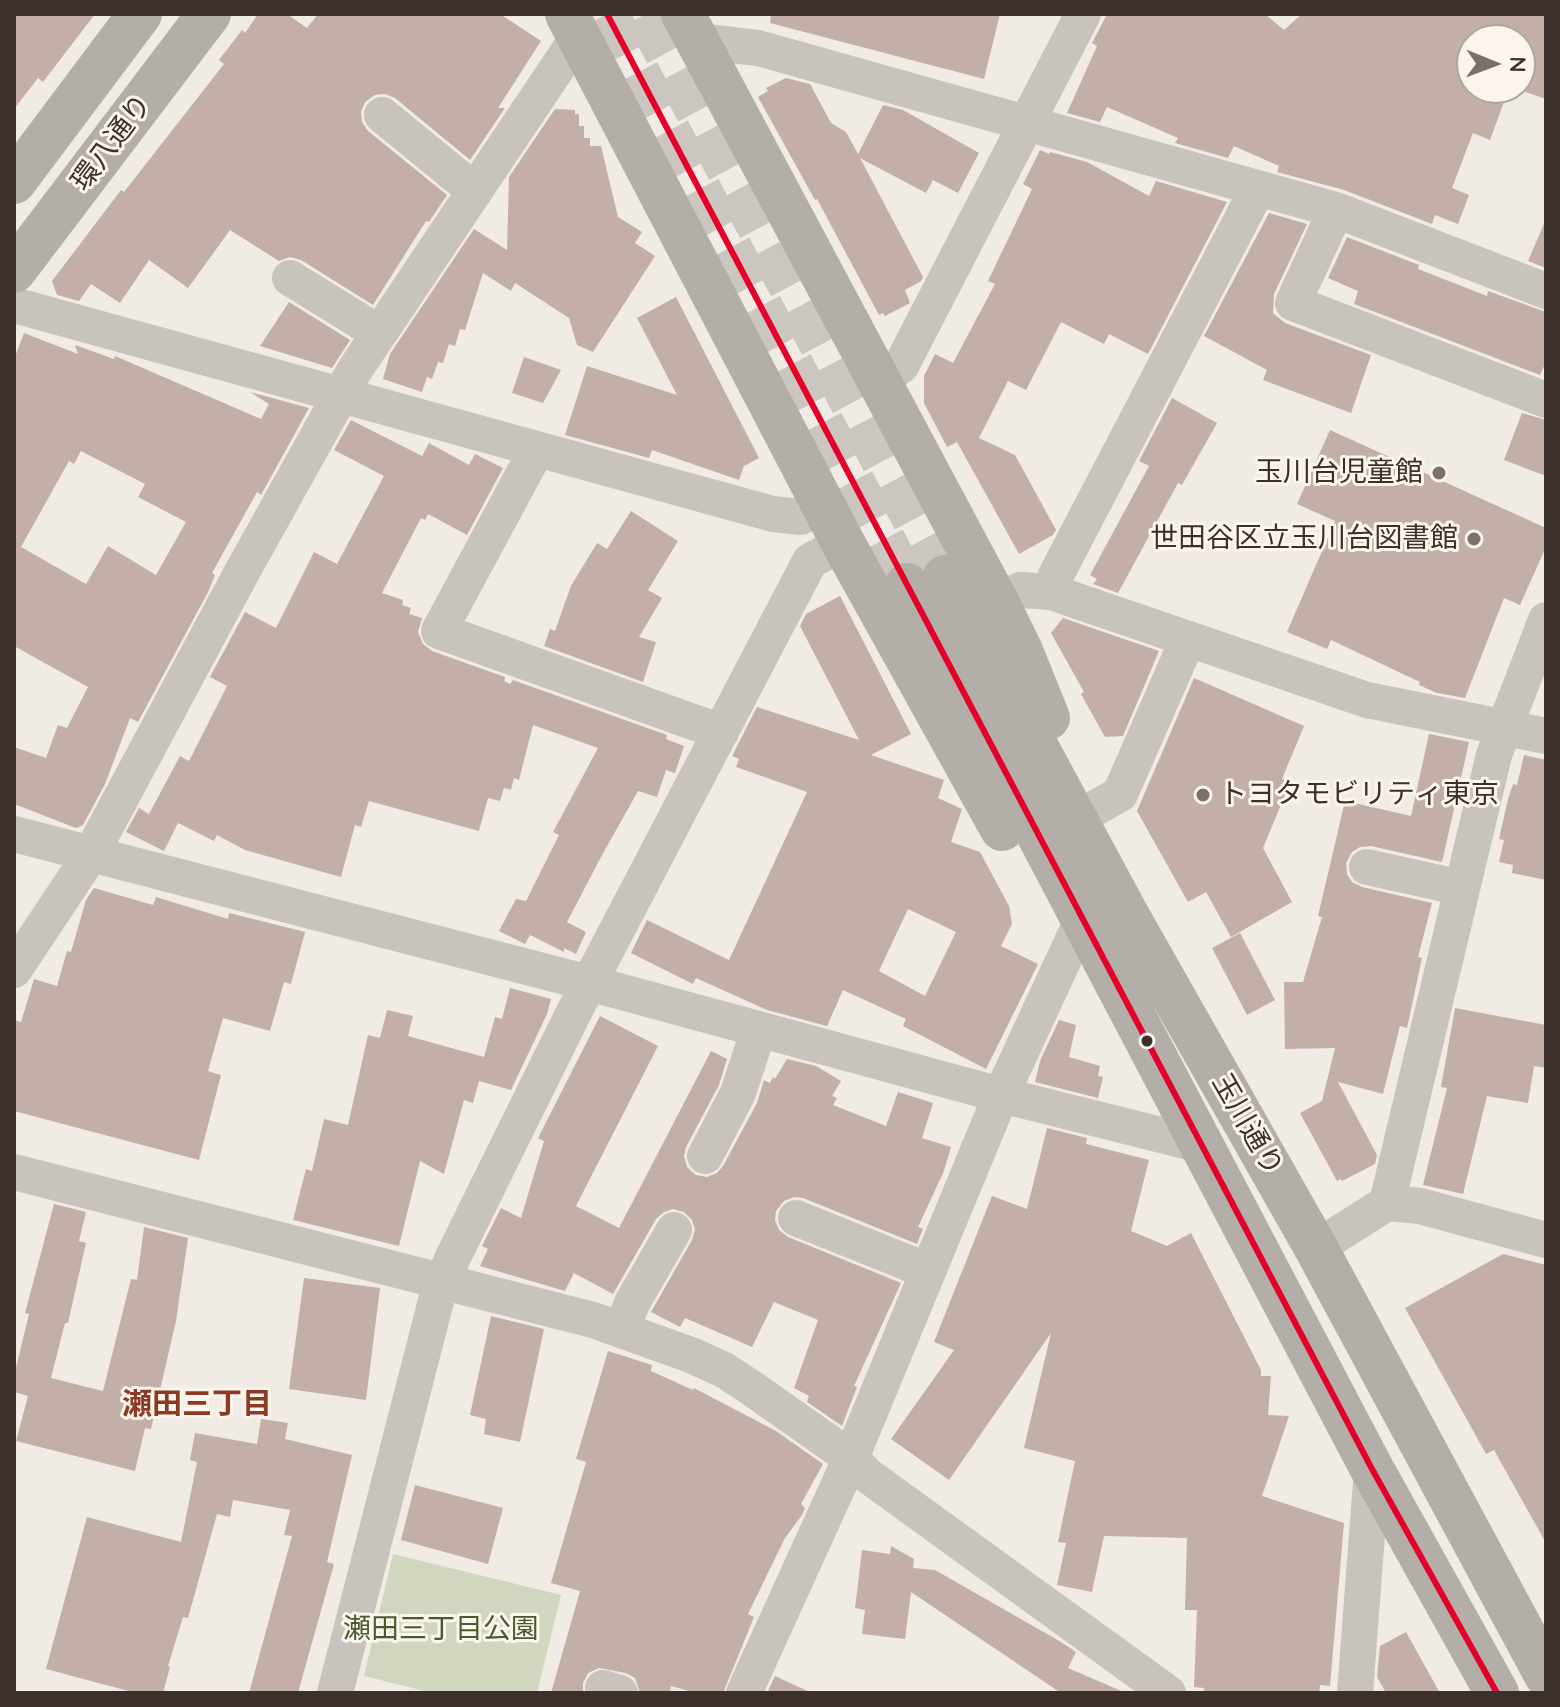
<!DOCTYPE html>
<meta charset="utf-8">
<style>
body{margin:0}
#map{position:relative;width:1560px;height:1707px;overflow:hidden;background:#f0ebe5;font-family:Quicksand,sans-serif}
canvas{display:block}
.frame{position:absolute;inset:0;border:16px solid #3b302b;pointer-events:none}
.north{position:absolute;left:1456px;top:24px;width:80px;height:80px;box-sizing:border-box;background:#fbf5ee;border:2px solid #aea6a0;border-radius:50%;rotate:91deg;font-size:22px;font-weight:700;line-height:32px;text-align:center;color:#3b302b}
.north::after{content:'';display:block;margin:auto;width:28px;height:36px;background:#7a716c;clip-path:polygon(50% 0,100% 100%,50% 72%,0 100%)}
</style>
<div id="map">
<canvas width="1560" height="1707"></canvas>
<div class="frame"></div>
<div class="north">N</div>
</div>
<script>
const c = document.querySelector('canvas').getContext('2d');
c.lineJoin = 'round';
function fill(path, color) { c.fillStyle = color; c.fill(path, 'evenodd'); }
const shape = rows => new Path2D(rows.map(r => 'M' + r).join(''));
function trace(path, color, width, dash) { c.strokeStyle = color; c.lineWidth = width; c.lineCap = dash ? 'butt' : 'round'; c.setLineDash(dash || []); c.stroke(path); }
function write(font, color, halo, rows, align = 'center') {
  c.font = font + ' Quicksand,"Noto Sans JP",sans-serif'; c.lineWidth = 6; c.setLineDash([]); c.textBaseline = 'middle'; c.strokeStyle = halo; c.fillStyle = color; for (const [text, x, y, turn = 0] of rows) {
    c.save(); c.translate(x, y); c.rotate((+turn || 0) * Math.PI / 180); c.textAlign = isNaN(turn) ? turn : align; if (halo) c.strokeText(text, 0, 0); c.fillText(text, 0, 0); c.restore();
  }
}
fill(shape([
 [393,1554,561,1595,537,1693,433,1693,364,1676]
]), '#d1d6bf');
fill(shape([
 [14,14,95,14,43,82,38,78,14,109],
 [258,14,287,14,307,28,318,14,500,14,541,41,498,108,505,108,470,160,395,98,385,94,375,95,365,102,361,112,362,122,368,131,447,195,429,222,426,221,373,305,301,260,290,257,279,261,230,230,188,288,149,260,120,303,91,284,79,301,57,295,52,281,121,190,124,192,224,64,219,60,242,30,245,33],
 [771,14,1000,14,984,79,770,23],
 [1107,14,1265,14,1284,30,1302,14,1546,14,1546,99,1520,90,1520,40,1472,40,1472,88,1509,88,1490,140,1473,133,1452,188,1469,195,1458,224,1435,215,1432,224,1344,190,1277,172,1279,166,1234,146,1228,158,1175,143,1178,138,1107,107,1100,122,1067,113,1097,46,1092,43],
 [786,78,810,84,831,123,846,132,858,154,883,105,903,110,979,153,958,193,933,180,926,193,860,158,923,277,921,281,905,290,910,303,885,316,883,313,879,315,817,199,815,200,758,97,768,91,766,88],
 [555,109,575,110,575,114,579,114,579,126,584,126,584,138,590,138,590,146,601,146,618,217,642,232,635,243,655,256,593,352,577,345,569,318,515,283,511,291,483,273,465,330,460,329,455,346,449,344,443,363,438,362,432,379,427,377,422,392,383,379,390,354,474,229,507,250,509,177],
 [1040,150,1049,154,1050,152,1087,162,1149,196,1156,181,1227,202,1148,354,1109,334,1104,344,1061,322,1026,390,1008,381,979,438,1015,455,1056,530,1053,535,1019,554,957,442,947,447,924,403,924,376,935,354,953,363,995,284,988,281,1032,189,1023,184],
 [1269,213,1307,224,1274,294,1273,313,1285,323,1371,355,1351,413,1263,380,1267,370,1204,336],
 [1546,219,1546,268,1528,261],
 [1347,237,1419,265,1418,269,1487,296,1488,291,1546,312,1546,362,1540,375,1354,304,1358,291,1328,278],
 [676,297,759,458,744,466,739,480,652,450,649,458,565,435,587,366,677,395,637,318],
 [289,302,350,340,332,368,260,346],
 [24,333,78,354,75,345,114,359,115,356,261,419,269,404,250,392,309,408,261,495,257,492,212,573,215,575,208,592,138,722,130,718,105,784,83,825,76,828,14,804,14,747,46,758,58,725,67,728,88,687,14,646,14,359],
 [81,451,145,484,138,497,186,522,156,575,108,546,86,584,21,547,69,461,74,464],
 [524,357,561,370,543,403,512,393],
 [1172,398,1217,423,1182,485,1178,483,1118,593,1093,584,1097,579,1090,575,1149,466,1139,461],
 [1522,413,1546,420,1546,476,1504,460],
 [351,420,422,456,429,443,469,465,475,454,503,468,467,535,428,514,425,520,421,518,385,587,382,593,403,600,402,605,411,608,409,614,422,618,418,632,423,644,432,651,505,677,504,681,510,684,513,680,667,735,666,739,684,746,675,773,666,770,657,797,638,791,601,857,567,922,586,932,576,954,564,948,564,952,530,935,525,944,499,931,516,899,526,901,559,835,553,832,598,748,533,725,519,780,514,778,511,790,504,788,500,801,488,798,479,831,369,801,361,827,355,825,341,877,245,850,217,835,214,841,178,823,164,851,126,832,139,808,149,814,180,756,189,761,227,686,210,677,245,612,276,628,314,552,337,564,384,476,334,450],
 [1330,430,1546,528,1546,547,1520,605,1504,598,1465,698,1437,693,1419,685,1420,682,1331,640,1327,649,1287,632,1335,521,1297,504],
 [631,511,678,541,648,590,662,598,639,637,656,642,643,682,544,646,550,629,555,631,571,586,597,543,607,549],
 [840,596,911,734,871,755,944,780,938,798,962,809,951,842,980,852,1009,906,1012,924,1001,946,1038,964,986,1069,903,1026,906,1019,843,990,827,1026,767,1010,696,978,693,984,631,953,647,920,729,960,807,792,736,767,739,759,732,756,757,707,859,740,800,626,806,614],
 [908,909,956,932,925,996,879,971],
 [1063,618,1159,651,1123,736,1105,737,1081,694,1084,692,1051,633],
 [1194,678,1304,726,1282,779,1290,783,1263,848,1292,902,1231,937,1206,892,1188,902,1137,811],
 [1429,734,1469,742,1442,862,1371,846,1360,847,1352,852,1346,863,1347,874,1352,882,1362,887,1432,903,1418,957,1422,958,1407,1028,1400,1026,1383,1094,1338,1082,1377,1155,1375,1164,1342,1181,1340,1179,1337,1181,1300,1113,1322,1101,1335,1048,1285,1049,1284,982,1303,982,1322,917,1318,916,1345,801,1411,816],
 [1524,755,1546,760,1546,880,1512,873,1513,865,1499,862,1504,840,1499,839,1508,799,1513,784,1517,785],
 [94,888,153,905,156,897,228,919,229,913,305,932,291,984,284,982,270,1031,223,1018,208,1071,221,1075,199,1160,14,1111,14,1020,21,1022,34,979,57,986,67,951,71,952,86,900],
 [1240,933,1275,1000,1247,1015,1212,948],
 [510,988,551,999,547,1014,511,1090,479,1081,473,1103,464,1100,444,1174,420,1161,399,1246,293,1220,306,1169,312,1171,324,1119,348,1125,368,1035,380,1038,387,1010,413,1016,408,1036,484,1057,495,1017,502,1019],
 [1455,1008,1546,1025,1546,1068,1534,1066,1528,1103,1487,1096,1463,1194,1423,1185,1447,1088,1441,1087],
 [600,1016,658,1046,576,1206,619,1228,711,1051,727,1059,719,1085,686,1147,684,1156,687,1167,696,1175,707,1177,717,1173,723,1166,757,1103,764,1080,770,1083,773,1077,775,1079,787,1059,816,1066,841,1081,832,1096,837,1098,833,1105,886,1126,898,1092,933,1103,922,1138,951,1147,944,1171,918,1227,923,1229,917,1244,803,1198,794,1197,784,1201,776,1211,775,1220,779,1230,788,1237,901,1283,854,1386,857,1387,842,1426,807,1402,809,1396,794,1388,818,1320,774,1302,752,1347,685,1318,680,1327,651,1312,692,1240,695,1229,692,1220,684,1212,673,1209,664,1212,656,1219,613,1294,574,1273,565,1291,480,1266,488,1249,482,1246,501,1208,521,1218,544,1141,538,1138],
 [1059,1020,1076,1025,1069,1057,1100,1066,1098,1076,1103,1077,1098,1098,1035,1082,1040,1061],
 [1047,1128,1087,1138,1086,1144,1149,1160,1131,1231,1167,1246,1191,1233,1261,1370,1261,1376,1271,1376,1268,1415,1289,1416,1262,1496,1344,1523,1330,1686,1320,1685,1319,1693,1204,1693,1204,1688,1194,1687,1197,1610,1185,1610,1187,1538,1104,1536,1092,1592,1057,1585,1066,1543,1058,1542,1075,1461,1024,1448,1051,1333,949,1480,891,1439,954,1350,934,1342,992,1196,1027,1209],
 [54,1204,86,1212,79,1241,86,1243,68,1323,65,1323,51,1378,103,1391,131,1279,137,1280,144,1227,188,1238,176,1321,151,1429,145,1428,135,1471,16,1441,28,1396,14,1392,14,1376,29,1314,25,1313],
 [1503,1254,1546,1265,1546,1543,1494,1450,1486,1454,1405,1308],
 [304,1278,380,1288,366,1400,289,1389],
 [491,1316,544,1329,520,1442,484,1434,486,1419,470,1415],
 [608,1351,652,1365,651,1371,693,1390,694,1388,776,1431,823,1464,801,1504,805,1508,802,1515,785,1538,748,1614,754,1617,723,1693,696,1693,671,1686,670,1693,640,1693,635,1678,626,1673,599,1668,588,1673,583,1683,583,1693,551,1693,580,1591,551,1583,586,1462,576,1459],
 [261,1419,288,1423,285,1439,352,1455,327,1562,334,1564,298,1693,249,1693,292,1536,284,1535,290,1510,233,1500,230,1517,217,1514,188,1618,183,1617,168,1666,170,1667,163,1693,136,1693,46,1669,87,1517,181,1542,197,1462,190,1460,195,1433,257,1444],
 [415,1485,503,1508,488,1564,401,1540],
 [891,1546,914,1559,913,1568,935,1570,1061,1642,1076,1652,1068,1668,1126,1693,1061,1693,911,1592,905,1639,862,1634,865,1610,855,1608,862,1550,890,1554],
 [1406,1632,1440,1693,1386,1693,1377,1677,1380,1646],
 [775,1676,812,1693,767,1693]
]), '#c3afa7');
trace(shape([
 [607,14,907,585],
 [646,14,945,577]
]), '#ccc6c0', 44, [44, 22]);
trace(shape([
 [697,41,758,48,1336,210,1546,291],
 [382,115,475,191],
 [1336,210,1293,303,1546,400],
 [290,278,379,333],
 [14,305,773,514,801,517,823,505],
 [877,380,901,366,1083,14],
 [537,449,439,631,721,732],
 [1051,592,1056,575,1258,188],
 [996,600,1020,590,1051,592,1367,700,1546,736],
 [1087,813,1120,794,1188,639],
 [14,834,589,983,1001,1095,1201,1145],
 [1367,867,1462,888],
 [14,970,91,854,242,572,354,371,578,37],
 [705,1156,738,1093,759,1029],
 [14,1172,593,1320,691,1355,724,1370,750,1387,851,1458,867,1475,1168,1693],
 [1387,1203,1494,755,1546,620],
 [796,1218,928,1271],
 [1316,1248,1387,1203,1420,1206,1546,1240],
 [622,1329,632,1303,674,1230],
 [603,1688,620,1693],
 [335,1693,437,1297,452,1259,573,1014,810,561,843,543],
 [744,1693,851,1458,1001,1095,1083,918],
 [1355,1693,1372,1469]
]), '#c9c3be', 36);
trace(shape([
 [567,14,843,543,1002,829],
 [683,14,996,600,1021,651,1048,718],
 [14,182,140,14],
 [14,271,209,14],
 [945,577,1126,913,1316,1248,1546,1675],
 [907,585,1372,1469,1497,1693]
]), '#b4aea8', 44);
trace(shape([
 [607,14,1372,1469,1497,1693]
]), '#e4002b', 6);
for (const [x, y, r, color] of [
 [1439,473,8,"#7a716c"],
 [1474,539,8,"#7a716c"],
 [1203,795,8,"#7a716c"],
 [1147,1041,7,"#3b302b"]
]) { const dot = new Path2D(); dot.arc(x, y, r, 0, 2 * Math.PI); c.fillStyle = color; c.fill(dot); trace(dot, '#fbf5ee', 3); }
write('28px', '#3b302b', '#fbf5ee', [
 ["環八通り",112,143,-53],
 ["玉川通り",1247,1125,60]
]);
write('28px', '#3b302b', '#fbf5ee', [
 ["玉川台児童館",1423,473],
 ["世田谷区立玉川台図書館",1458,539],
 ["トヨタモビリティ東京",1219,795,"left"]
], 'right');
write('28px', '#4a5a2e', '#fbf5ee', [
 ["瀬田三丁目公園",441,1630]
]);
write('bold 30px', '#8c3b22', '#fbf5ee', [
 ["瀬田三丁目",197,1405]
]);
</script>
